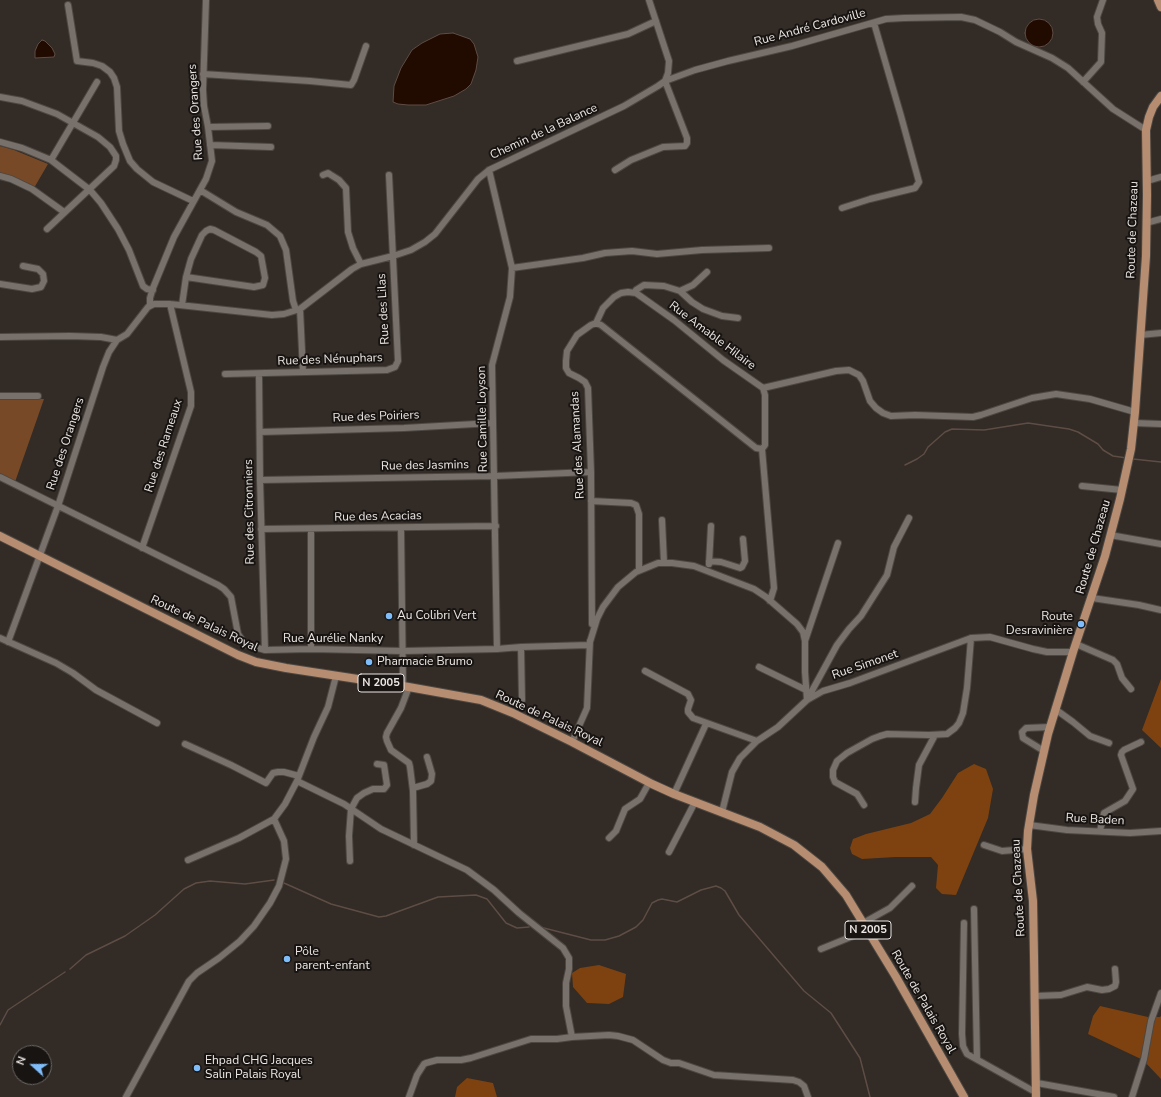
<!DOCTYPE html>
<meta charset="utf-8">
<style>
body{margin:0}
#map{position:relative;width:1161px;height:1097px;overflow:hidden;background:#322b26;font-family:"Nunito Sans",sans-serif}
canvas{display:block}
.north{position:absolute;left:12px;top:1045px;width:40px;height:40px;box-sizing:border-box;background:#181412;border:1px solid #6d6966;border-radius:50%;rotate:291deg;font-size:11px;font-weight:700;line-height:16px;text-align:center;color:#ede8e5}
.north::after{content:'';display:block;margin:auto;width:14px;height:18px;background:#7fbdfa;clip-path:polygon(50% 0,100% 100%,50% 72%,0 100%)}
</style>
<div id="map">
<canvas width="1161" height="1097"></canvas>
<div class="north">N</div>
</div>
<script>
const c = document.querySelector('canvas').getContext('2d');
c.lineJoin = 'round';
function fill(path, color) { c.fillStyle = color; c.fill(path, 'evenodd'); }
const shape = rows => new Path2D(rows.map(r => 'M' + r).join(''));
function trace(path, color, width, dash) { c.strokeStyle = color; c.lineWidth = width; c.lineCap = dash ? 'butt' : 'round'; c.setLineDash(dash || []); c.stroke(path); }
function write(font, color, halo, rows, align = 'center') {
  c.font = font + ' "Nunito Sans",sans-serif'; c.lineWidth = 4; c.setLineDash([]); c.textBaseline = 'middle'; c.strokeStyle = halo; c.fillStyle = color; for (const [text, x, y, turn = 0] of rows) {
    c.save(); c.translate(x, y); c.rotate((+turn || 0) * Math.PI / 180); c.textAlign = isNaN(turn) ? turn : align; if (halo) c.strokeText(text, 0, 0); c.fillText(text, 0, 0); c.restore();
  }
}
fill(shape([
 [0,146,14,150,48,164,34,188,0,174],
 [0,399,44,399,15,482,0,474]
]), '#774926');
fill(shape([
 [1161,679,1161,748,1142,730],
 [974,764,986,769,993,789,988,818,956,895,942,894,936,888,938,865,931,857,896,857,862,859,852,854,850,848,853,839,866,834,911,823,930,814,942,798,958,773],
 [599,965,626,974,623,997,609,1004,587,1003,573,987,572,973,580,968],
 [1100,1006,1148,1017,1160,1017,1161,1016,1161,1079,1143,1060,1088,1034,1093,1016],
 [467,1078,493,1083,497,1097,455,1097,457,1087]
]), '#7d420f');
const water = shape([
 '1025 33a14 14 0 1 1 28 0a14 14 0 1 1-28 0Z',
 [453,33,470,39,474,44,478,57,476,70,471,84,466,89,454,96,426,105,408,105,398,104,393,102,394,86,401,68,412,50,422,43,440,34,453,33],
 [42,40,45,41,52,48,55,54,54,57,35,58,35,51,38,44,42,40]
]);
fill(water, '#210a00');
trace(water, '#5e4d45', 1);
trace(shape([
 [1133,459,1161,462],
 [905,465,917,459,924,454,928,447,945,432,952,429,984,430,1028,423,1069,429,1078,432,1098,444,1103,450,1113,456,1127,458],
 [284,883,331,904,379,917,386,916,438,897,476,895,487,899,506,923,517,928,529,927],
 [540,927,591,940,605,940,619,936,636,927,643,920,652,903,658,900,662,899,677,902,701,890,716,886,721,888,725,891,739,915,804,991,831,1013,860,1058,870,1097],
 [70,969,86,955,125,936,155,915,184,889,196,883,210,881,245,884,274,880],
 [0,1025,8,1010,65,972]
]), '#5e4d45', 1.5);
const minor = shape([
 [68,5,77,61,93,63,102,66,110,72,114,78,117,87,119,131,123,144,130,161,137,169,153,182,193,201],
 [517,61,628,34,656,21],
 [203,74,310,81,351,85,354,80,366,46],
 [1083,82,1101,62,1102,33,1098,24,1097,17,1103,0],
 [0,97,22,101,57,114,98,137,110,147,116,156,116,160,114,166,47,229],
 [208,127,268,126],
 [0,142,22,148,51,160,90,190,101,203,118,229,129,250,143,286,147,289,153,290],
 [210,145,271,147],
 [51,160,97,82],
 [489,170,512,268,510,297,492,365,497,649],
 [615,170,631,160,663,147,685,146,687,143,687,138,665,81,695,70,728,61,792,46,886,19,904,18,961,17,975,20,1000,32,1016,42,1052,58,1068,68,1113,109,1146,130],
 [323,175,328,173,331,175,339,180,346,188,348,232,353,248,361,264],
 [0,176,11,179,32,189,64,212],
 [1147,181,1161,177],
 [200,190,236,212,267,225,280,236,286,250,293,301,296,310],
 [842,208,870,199,915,188,919,182,901,116,874,23],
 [1146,223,1161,219],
 [512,268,583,258,605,253,632,251,657,254,702,250,769,248],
 [0,284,32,289,41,287,44,281,43,274,38,269,23,266],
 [680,291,693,285,707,272],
 [636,293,636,290,644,285,664,286,680,291,692,302,703,309,722,316,738,318],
 [150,305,150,298,153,288,174,237,206,179,212,161,208,127,204,106,203,90,206,0],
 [182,305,186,277,191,259,202,235,206,231,210,229,214,230,256,252,261,256,265,278,263,285,254,287,186,277],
 [300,309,303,372],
 [1140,335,1161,333],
 [0,337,70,336,101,337,117,340,127,334,148,307,154,304,170,304,272,315,284,314,300,309,352,269,361,264,393,256,411,250,425,242,435,234,478,179,489,170,624,106,658,86,665,81,668,73,669,61,649,0],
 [225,374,387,370,395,367,398,361,389,175],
 [259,374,260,480,265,650],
 [763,388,836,371,849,370,859,375,863,381,870,401,876,408,883,413,891,416,915,415,973,417,981,415,1032,398,1056,394,1090,399,1135,412],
 [0,396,38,396],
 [1134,423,1161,424],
 [260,432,404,428,493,423],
 [762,449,774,588,770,601],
 [0,477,218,585,224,589,231,597,238,634,243,641,247,645,265,650,311,649,403,651,497,649,521,647,589,645,597,619,603,607,618,587,636,572,658,563,672,563,694,566,754,589,766,597,797,624,803,632,805,641,805,672,807,700],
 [260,480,495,476,591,472],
 [1082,486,1122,490],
 [591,501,631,503,636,505,639,514,639,570],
 [662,520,664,563],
 [401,528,403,686],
 [261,529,496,526],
 [311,529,311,649],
 [1110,535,1161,544],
 [142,548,191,406,191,392,170,304],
 [709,561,721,562,740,568,742,567,745,561,743,539],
 [709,564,711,526],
 [1092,598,1139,605,1161,610],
 [592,624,591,472,588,388,585,382,579,378,569,373,566,368,566,361,567,351,577,335,591,325,596,323,601,325,756,448,762,449,765,445,765,395,763,388,723,360,674,320,636,293,628,292,621,293,614,297,603,308,596,323],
 [0,638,56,663,73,673,96,690,157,723],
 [805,641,838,543],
 [8,642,58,506,103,367,109,352,117,340],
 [1076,644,1113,660,1117,664,1122,678,1131,689],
 [521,647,522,700],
 [759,667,806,690],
 [645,671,688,694,691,700,688,709,688,712,693,718,757,741],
 [409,687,401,708,387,733,386,737,387,741,391,750,409,763,410,767,413,791,414,845],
 [807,700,837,645,849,629,861,616,887,575,894,547,909,518],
 [1055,709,1073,722,1090,736,1109,743],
 [572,742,587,708,590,641],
 [185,744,231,765,266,783,273,773,278,772,284,772,299,776],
 [1044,751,1023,738,1022,732,1026,728,1050,727],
 [297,781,344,804,381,829,467,870,494,890,519,913,563,948,569,958,569,969,566,983,566,1006,572,1037],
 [413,788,427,784,431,781,432,774,427,757],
 [674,794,706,724],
 [915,802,916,788,919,765,935,735],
 [864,805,857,794,835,782,833,777,833,770,837,761,847,753,872,739,880,736,887,734,929,735,947,734,955,728,959,723,963,713,967,688,971,638],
 [722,812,732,772,740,758,757,741,778,727,807,700,823,691,850,683,971,638,990,637,1033,649,1047,652,1073,652],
 [1029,825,1067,830,1130,833,1161,831],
 [1100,831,1104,813,1125,801,1133,789,1121,755,1122,752,1124,750,1141,742],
 [609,838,616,831,625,809,640,799,649,783],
 [984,845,1002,851,1027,849],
 [669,852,695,802],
 [188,860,239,838,274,819,285,804,297,781,314,737,328,707,336,676],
 [350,861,349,836,351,809,357,798,364,793,373,789,384,789,387,785,384,765,377,764],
 [974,909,977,1059],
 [863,923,890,908,912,886],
 [964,923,962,1034,963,1046,967,1054,1037,1093],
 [821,949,868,930],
 [1035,996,1061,995,1087,987,1102,990,1109,989,1115,986,1116,982,1115,969],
 [1037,1083,1114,1097],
 [126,1097,189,981,197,973,219,958,240,941,254,926,270,903,279,886,286,859,284,841,274,819],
 [409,1097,417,1075,424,1064,426,1063,437,1060,461,1060,471,1058,531,1039,557,1039,572,1037,609,1035,618,1036,633,1040,663,1060,671,1063,679,1063,714,1075,793,1080,799,1082,804,1086,808,1097],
 [1132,1097,1144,1059,1151,1021,1161,993]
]);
const major = shape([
 [1158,0,1161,7],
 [0,536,238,655,256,662,286,668,403,686,481,700,513,713,572,742,652,784,674,794,760,827,794,845,822,867,846,895,896,977,964,1097],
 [1036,1097,1034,956,1033,901,1027,849,1028,831,1034,795,1048,734,1073,652,1105,556,1120,499,1131,449,1135,412,1146,256,1147,195,1146,130,1149,117,1153,107,1161,96]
]);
trace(minor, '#4d4742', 8);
trace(major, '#4d4742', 10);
trace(minor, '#78706a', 6);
trace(major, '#b68d70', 8);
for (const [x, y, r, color] of [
 [389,616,4,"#7fbdfa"],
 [1081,624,4,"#7fbdfa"],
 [369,662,4,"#7fbdfa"],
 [287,959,4,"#7fbdfa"],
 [197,1068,4,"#7fbdfa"]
]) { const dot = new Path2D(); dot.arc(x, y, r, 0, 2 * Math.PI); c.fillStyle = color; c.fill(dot); trace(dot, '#181412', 1.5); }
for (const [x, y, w] of [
 [381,683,46],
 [868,930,46]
]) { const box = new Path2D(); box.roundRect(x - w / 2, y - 9, w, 18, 3); c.fillStyle = '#181412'; c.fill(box); trace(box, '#ede8e5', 1); }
write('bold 11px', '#ede8e5', null, [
 ["N 2005",381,683],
 ["N 2005",868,930]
]);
write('12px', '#ede8e5', '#181412', [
 ["Rue André Cardoville",810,28,-15],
 ["Rue des Orangers",196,112,-94],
 ["Chemin de la Balance",544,132,-25],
 ["Route de Chazeau",1133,230,-88],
 ["Rue des Lilas",384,309,-93],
 ["Rue Amable Hilaire",712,336,37],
 ["Rue des Nénuphars",330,360,-2],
 ["Rue des Poiriers",376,417,-2],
 ["Rue Camille Loyson",483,419,-91],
 ["Rue des Orangers",66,444,-72],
 ["Rue des Alamandas",578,445,-93],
 ["Rue des Rameaux",164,446,-72],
 ["Rue des Jasmins",425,466,-1],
 ["Rue des Citronniers",250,512,-91],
 ["Rue des Acacias",378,517,-1],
 ["Route de Chazeau",1094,547,-74],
 ["Route de Palais Royal",204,624,25],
 ["Rue Aurélie Nanky",333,639],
 ["Rue Simonet",865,665,-19],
 ["Route de Palais Royal",549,719,25],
 ["Rue Baden",1095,820,3],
 ["Route de Chazeau",1019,888,-93],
 ["Route de Palais Royal",923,1002,60]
]);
write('12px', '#ede8e5', '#181412', [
 ["Au Colibri Vert",397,616],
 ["Route",1073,617,"right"],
 ["Desravinière",1073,631,"right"],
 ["Pharmacie Brumo",377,662],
 ["Pôle",295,952],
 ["parent-enfant",295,966],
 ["Ehpad CHG Jacques",205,1061],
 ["Salin Palais Royal",205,1075]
], 'left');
</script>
